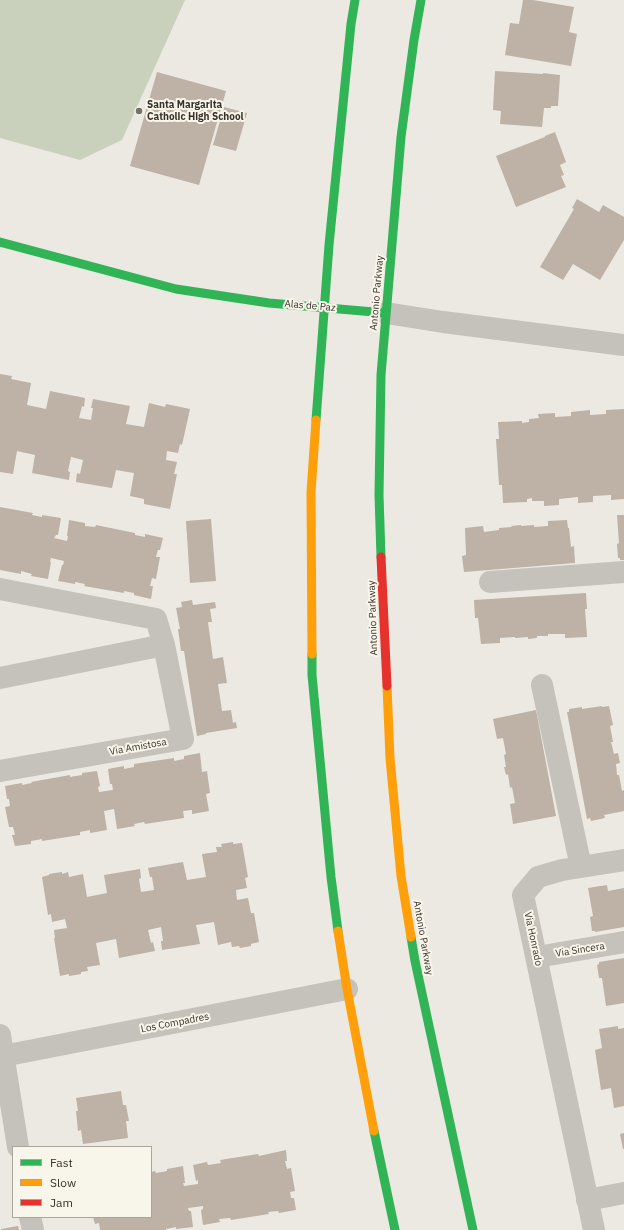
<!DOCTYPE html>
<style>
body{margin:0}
#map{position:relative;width:624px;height:1230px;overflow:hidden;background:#ece9e2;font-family:"IBM Plex Sans",sans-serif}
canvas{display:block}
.legend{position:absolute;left:12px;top:1146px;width:140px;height:72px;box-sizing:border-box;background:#f8f5ea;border:1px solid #aaa69d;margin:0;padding:5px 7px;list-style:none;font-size:12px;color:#363029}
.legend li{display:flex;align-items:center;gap:8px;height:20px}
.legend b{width:20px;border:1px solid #aaa69d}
</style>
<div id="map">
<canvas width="624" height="1230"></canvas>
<ul class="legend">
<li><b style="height:5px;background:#30b455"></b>Fast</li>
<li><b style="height:5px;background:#ff9f0a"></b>Slow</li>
<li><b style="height:5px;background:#e5322d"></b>Jam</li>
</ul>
</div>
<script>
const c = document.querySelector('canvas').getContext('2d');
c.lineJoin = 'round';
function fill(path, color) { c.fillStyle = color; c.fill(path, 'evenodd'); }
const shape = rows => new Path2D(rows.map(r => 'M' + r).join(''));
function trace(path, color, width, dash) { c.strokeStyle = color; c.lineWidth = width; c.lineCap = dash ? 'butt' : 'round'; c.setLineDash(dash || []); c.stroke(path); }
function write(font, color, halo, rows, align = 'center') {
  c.font = font + ' "IBM Plex Sans",sans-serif'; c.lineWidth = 4; c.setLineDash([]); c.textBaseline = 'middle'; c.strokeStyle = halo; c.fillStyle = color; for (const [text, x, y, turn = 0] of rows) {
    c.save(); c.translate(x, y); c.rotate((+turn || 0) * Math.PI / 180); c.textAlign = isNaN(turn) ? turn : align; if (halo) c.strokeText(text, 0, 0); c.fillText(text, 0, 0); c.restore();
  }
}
fill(shape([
 [0,0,185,0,122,140,80,160,0,138]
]), '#c9d1bd');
fill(shape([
 [523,0,533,0,574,7,569,32,577,34,571,66,505,55,510,23,519,24],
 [495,71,543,74,543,73,560,75,558,106,551,106,551,108,544,108,542,127,500,124,501,111,493,110],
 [157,72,226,91,199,185,130,166],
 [224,107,247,113,236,151,213,145],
 [555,132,566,162,560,165,564,175,561,176,566,187,516,207,496,156,545,137,545,136],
 [577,199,599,212,603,205,624,217,624,240,600,280,573,264,563,280,540,267,574,209,572,208],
 [0,374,12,376,11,379,31,383,27,405,46,409,50,391,85,398,84,407,82,406,79,418,91,420,93,408,91,408,93,399,130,406,126,424,144,427,149,403,165,407,166,404,190,409,182,445,180,444,178,453,167,451,166,460,177,462,174,474,177,474,170,509,144,504,144,499,130,496,134,473,116,470,112,488,76,482,77,473,80,474,83,460,71,457,68,471,70,472,69,480,32,473,35,455,17,451,13,474,0,472],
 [624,409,624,499,611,500,611,495,593,496,593,502,578,503,578,497,559,499,559,505,544,506,544,501,532,501,532,498,527,499,527,502,503,503,502,485,499,485,496,439,499,439,498,422,522,421,522,423,529,422,529,419,539,418,538,414,555,413,555,417,571,416,571,412,590,410,590,415,606,414,606,410],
 [0,507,33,513,32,515,42,517,42,515,61,518,58,535,56,535,54,538,67,541,68,536,67,536,69,520,85,523,85,526,95,527,96,525,135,533,135,535,145,537,145,534,163,538,160,550,158,550,156,557,160,557,156,579,152,578,150,586,153,586,151,599,134,595,134,593,124,591,124,593,84,586,85,584,75,582,75,584,58,581,62,565,63,565,64,561,51,558,50,562,51,562,48,579,31,576,32,574,21,571,21,574,0,570],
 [617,515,624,515,624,560,620,560,620,558,618,558,617,544,619,543],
 [211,519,216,581,190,583,186,521],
 [567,520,568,528,569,528,571,547,574,546,575,563,464,572,462,556,466,555,465,528,483,526,484,532,499,530,499,528,512,527,511,526,521,525,521,526,534,525,534,527,548,526,548,521],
 [586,593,587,609,585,609,587,637,565,638,565,634,548,634,548,636,537,636,537,638,528,639,528,637,515,638,515,637,500,638,500,643,481,644,478,618,475,618,474,600],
 [192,600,193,605,215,602,216,608,210,609,212,622,208,622,213,659,223,657,227,683,218,684,222,711,231,710,233,723,236,722,237,728,206,733,206,734,197,736,184,651,181,651,178,629,180,629,176,608,182,607,181,602],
 [602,706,602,707,609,706,613,725,610,726,613,742,611,742,614,754,618,753,620,763,616,764,617,775,619,775,622,791,624,790,624,811,604,815,605,818,591,821,590,818,587,819,567,712,569,712,569,709,582,707,582,709],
 [536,710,556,816,513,824,510,804,515,803,512,787,510,788,508,774,506,775,504,767,506,767,504,755,506,754,503,738,497,739,493,719],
 [200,753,202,772,207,771,210,793,206,794,209,811,192,814,192,810,183,811,184,818,145,824,144,822,134,824,135,826,117,829,114,809,104,811,107,830,90,833,90,830,80,832,80,835,42,841,42,839,31,841,31,844,15,846,12,835,15,835,13,827,9,827,5,807,10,806,9,799,7,799,5,786,22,783,22,785,32,783,31,782,70,775,70,777,82,775,82,773,97,771,100,786,98,787,99,792,113,790,112,784,110,784,108,769,124,766,124,769,134,767,134,764,174,758,174,761,184,759,184,756],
 [233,842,233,844,242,843,248,877,245,878,247,888,236,890,237,900,248,898,251,913,254,913,259,942,251,944,251,946,240,948,239,946,232,947,231,942,218,945,214,922,196,925,200,944,162,950,161,941,163,941,161,927,148,930,151,943,153,942,155,951,119,958,116,939,96,943,100,965,87,967,88,971,81,972,81,974,69,976,69,974,60,976,54,938,55,938,54,930,67,928,65,919,52,922,51,914,48,915,42,877,49,875,49,874,62,872,62,874,68,872,69,877,83,874,87,897,107,893,104,875,140,869,141,878,139,879,141,892,154,890,152,877,150,877,148,868,183,862,187,880,206,877,202,854,217,852,216,847,222,847,221,844],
 [607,885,608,891,624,888,624,927,595,932,595,931,592,931,590,917,593,916,588,888],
 [624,958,624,1003,606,1006,602,978,599,978,597,965,599,964,599,962],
 [618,1026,618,1029,624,1028,624,1106,614,1108,611,1088,601,1090,595,1050,602,1048,599,1029],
 [121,1091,123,1105,126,1105,129,1121,126,1121,128,1138,83,1144,81,1130,78,1131,76,1111,78,1111,76,1098],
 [624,1133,624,1149,623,1149,620,1134],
 [286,1150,287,1161,285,1161,287,1169,291,1168,295,1191,290,1192,291,1198,294,1198,296,1210,279,1213,278,1211,268,1212,269,1214,231,1220,230,1218,219,1219,220,1222,203,1225,201,1210,203,1209,203,1206,188,1208,189,1211,191,1211,193,1227,176,1229,176,1227,166,1229,166,1230,100,1230,99,1223,95,1224,93,1217,151,1217,151,1172,155,1171,156,1173,167,1171,167,1169,183,1166,185,1183,183,1183,184,1186,198,1184,198,1180,196,1181,193,1165,207,1162,208,1165,221,1163,220,1160,258,1154,259,1156],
 [18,1226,19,1230,1,1230,1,1229]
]), '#beb1a5');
trace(shape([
 [386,313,443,322,624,345],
 [490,582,624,572],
 [0,589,156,619,164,645],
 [0,678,164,645,183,739,0,771],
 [542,685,581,867],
 [537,957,624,942],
 [0,1035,18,1147],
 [3,1056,347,989],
 [587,1200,624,1193],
 [30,1217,33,1230],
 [594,1230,523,895,538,877,562,870,624,860]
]), '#c5c2bb', 22);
trace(shape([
 [0,242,176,289,269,303,386,313],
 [316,420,329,245,351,24,355,0],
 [381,557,379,495,381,375,401,137,414,40,421,0],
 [312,654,312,675,331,877,338,931],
 [411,937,415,961,473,1230],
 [374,1131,395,1230]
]), '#30b455', 9);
trace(shape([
 [312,654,311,492,316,420],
 [387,686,390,758,401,876,411,937],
 [338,931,347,989,374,1131]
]), '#ff9f0a', 9);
trace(shape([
 [381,557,387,686]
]), '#e5322d', 9);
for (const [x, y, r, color] of [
 [139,111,4,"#76716a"]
]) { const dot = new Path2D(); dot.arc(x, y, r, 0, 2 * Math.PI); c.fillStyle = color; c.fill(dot); trace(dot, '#f8f5ea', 1.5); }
write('bold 10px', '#363029', '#f8f5ea', [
 ["Santa Margarita",147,105],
 ["Catholic High School",147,117]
], 'left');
write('10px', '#363029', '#f8f5ea', [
 ["Antonio Parkway",377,293,-85],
 ["Alas de Paz",310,306,5],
 ["Antonio Parkway",373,618,-92],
 ["Via Amistosa",138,747,-10],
 ["Antonio Parkway",423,938,80],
 ["Via Honrado",533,939,78],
 ["Via Sincera",580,950,-9],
 ["Los Compadres",175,1023,-11]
]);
</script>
